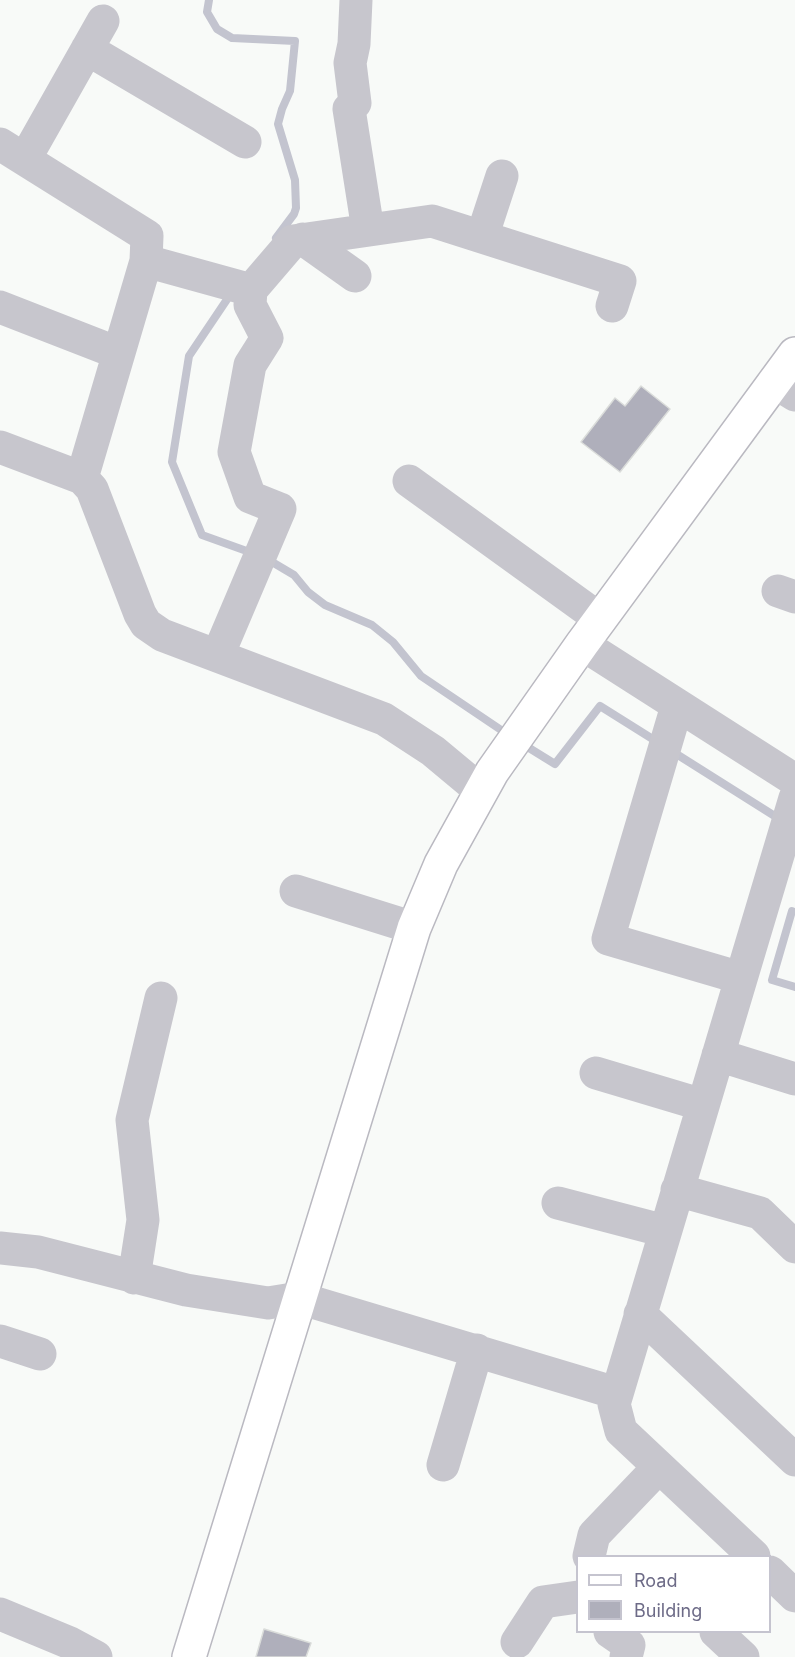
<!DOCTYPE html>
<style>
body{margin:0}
#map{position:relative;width:795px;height:1657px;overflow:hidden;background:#f8faf8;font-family:Inter,sans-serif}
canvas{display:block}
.legend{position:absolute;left:576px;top:1555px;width:195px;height:78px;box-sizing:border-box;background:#fff;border:2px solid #c5c4cf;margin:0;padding:8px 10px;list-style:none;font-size:18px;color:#6d6b87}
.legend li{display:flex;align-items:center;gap:12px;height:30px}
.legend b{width:30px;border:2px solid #c5c4cf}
</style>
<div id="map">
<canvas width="795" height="1657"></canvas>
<ul class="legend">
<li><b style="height:8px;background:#fff"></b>Road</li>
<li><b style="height:16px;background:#afafbb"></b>Building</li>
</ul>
</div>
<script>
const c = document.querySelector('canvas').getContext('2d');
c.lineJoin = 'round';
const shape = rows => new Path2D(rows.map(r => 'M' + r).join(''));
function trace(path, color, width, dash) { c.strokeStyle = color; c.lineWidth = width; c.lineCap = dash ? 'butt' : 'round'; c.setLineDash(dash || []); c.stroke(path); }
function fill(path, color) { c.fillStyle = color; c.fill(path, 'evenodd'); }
trace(shape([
 [209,0,207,12,217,29,232,38,295,41,290,91,282,109,278,124,295,180,296,208,294,214,276,238],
 [232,292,189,356,172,462,202,535,255,554],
 [267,559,294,575,308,592,325,605,372,625,393,642,421,676,510,736],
 [521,743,555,764,600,706,659,743],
 [670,750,781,820],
 [792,911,772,980,795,987]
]), '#c3c4cf', 8);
const building = shape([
 [641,386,670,409,620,472,581,442,615,398,625,406,641,386],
 [264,1629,311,1643,306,1657,256,1657,264,1629]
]);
fill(building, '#afafbb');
trace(building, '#dadcda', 1.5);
const major = shape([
 [189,1657,414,928,441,864,492,772,582,644,795,354]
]);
trace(major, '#bab9c1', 36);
trace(shape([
 [356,0,354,44,350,63,355,103,349,109,368,230],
 [87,49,245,142],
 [0,144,147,236,146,261,82,478],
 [25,159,103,21],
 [482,237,502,176],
 [303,239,355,276],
 [146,261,251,290,293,241,432,221,620,281,612,306],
 [0,307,118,353],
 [774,382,795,395],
 [0,447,82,478,92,489,140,614,146,624,162,635,384,719,433,751,481,791],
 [409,481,600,619],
 [778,591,795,597],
 [582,644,795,780],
 [218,655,280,509,250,497,234,452,250,365,267,338,250,305,251,290],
 [677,706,608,939,741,978],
 [296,891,414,928],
 [718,1055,795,1079],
 [596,1073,703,1105],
 [677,1190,760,1213,795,1247],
 [558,1203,665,1231],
 [0,1248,38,1252,186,1290,268,1303,299,1298,616,1393],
 [134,1278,143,1220,132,1120,161,998],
 [640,1314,795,1460],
 [0,1341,40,1354],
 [443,1465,477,1350],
 [589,1556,594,1535,659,1467],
 [754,1556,621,1431,614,1404,795,798],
 [770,1572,795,1596],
 [0,1614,70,1643,96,1657],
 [610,1632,629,1645,626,1657],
 [716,1632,743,1657],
 [517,1642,543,1602,578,1597]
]), '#c7c6cd', 33);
trace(major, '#fff', 33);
</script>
